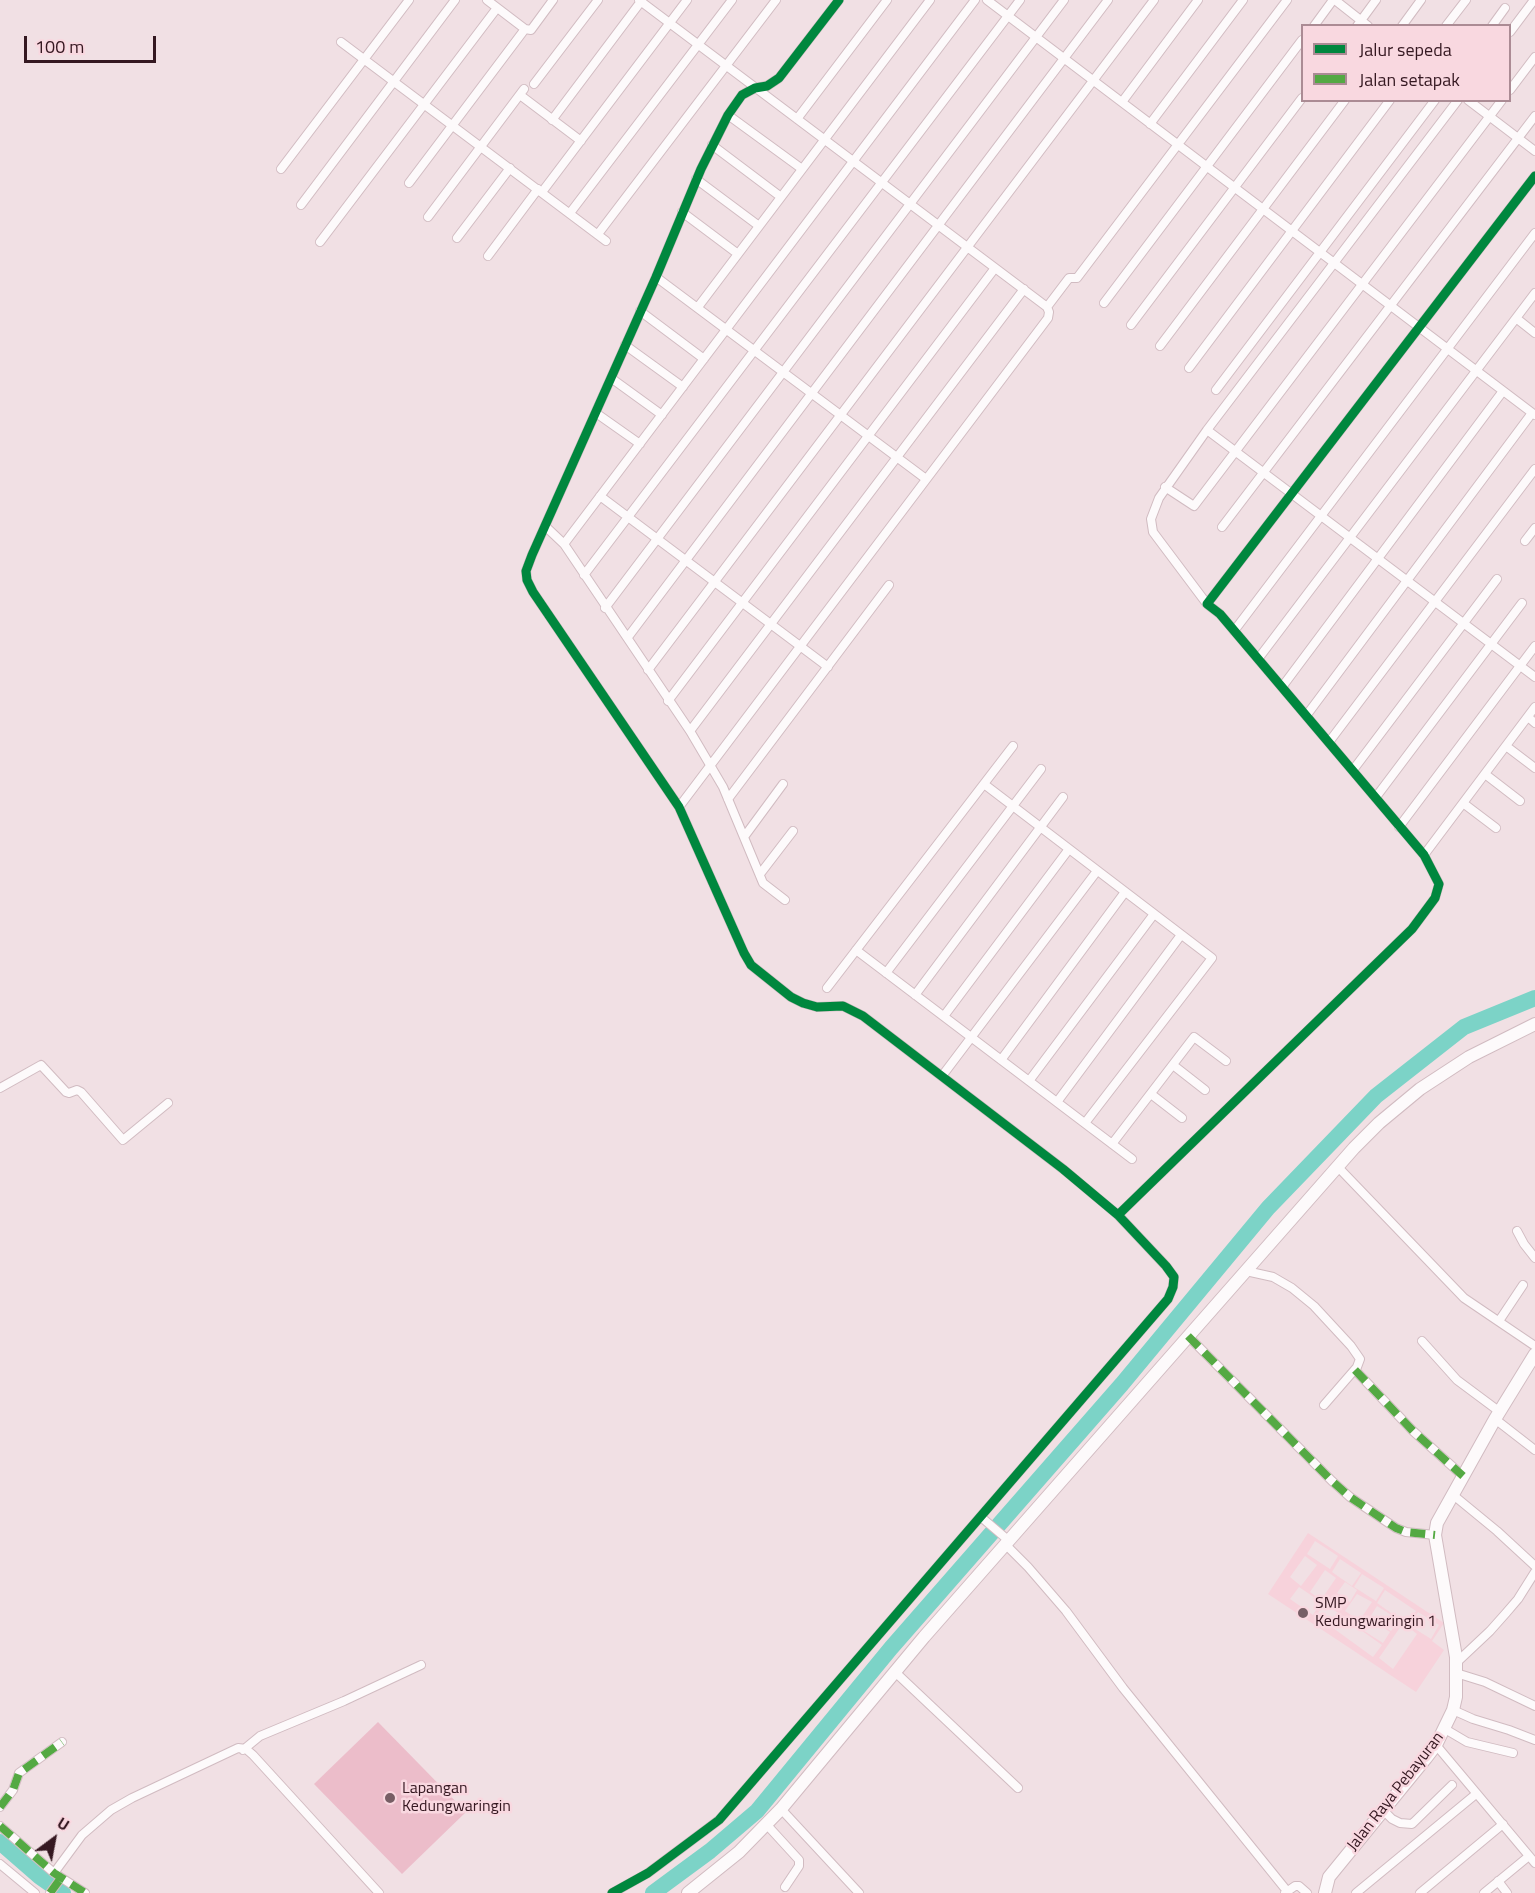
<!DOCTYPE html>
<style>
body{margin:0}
#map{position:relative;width:1535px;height:1893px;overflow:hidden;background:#f1e0e4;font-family:"Titillium Web",sans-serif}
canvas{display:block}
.legend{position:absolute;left:1301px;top:24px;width:210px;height:78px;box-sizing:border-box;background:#f9d8e0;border:2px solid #ab8b94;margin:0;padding:8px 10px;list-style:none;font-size:18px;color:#351821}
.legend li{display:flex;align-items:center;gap:12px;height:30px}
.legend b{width:30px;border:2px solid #ab8b94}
.north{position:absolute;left:24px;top:1809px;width:60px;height:60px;-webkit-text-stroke:4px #f9d8e0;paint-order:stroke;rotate:32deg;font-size:16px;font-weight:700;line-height:24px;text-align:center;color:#351821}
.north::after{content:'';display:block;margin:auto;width:21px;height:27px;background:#351821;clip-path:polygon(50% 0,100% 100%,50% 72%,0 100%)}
.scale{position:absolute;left:24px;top:36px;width:132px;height:27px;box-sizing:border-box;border:3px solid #351821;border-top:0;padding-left:8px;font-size:18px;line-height:21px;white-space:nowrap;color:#351821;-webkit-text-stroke:4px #f9d8e0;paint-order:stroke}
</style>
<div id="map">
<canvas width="1535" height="1893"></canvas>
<ul class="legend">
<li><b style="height:8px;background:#00873e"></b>Jalur sepeda</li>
<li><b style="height:8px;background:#54a943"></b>Jalan setapak</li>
</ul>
<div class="north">U</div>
<div class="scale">100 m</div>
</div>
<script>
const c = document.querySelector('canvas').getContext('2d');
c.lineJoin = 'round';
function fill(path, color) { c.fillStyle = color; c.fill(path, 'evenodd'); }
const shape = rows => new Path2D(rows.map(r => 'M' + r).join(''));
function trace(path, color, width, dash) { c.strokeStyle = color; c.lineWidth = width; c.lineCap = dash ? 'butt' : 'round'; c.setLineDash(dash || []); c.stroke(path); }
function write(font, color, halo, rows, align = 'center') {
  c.font = font + ' "Titillium Web",sans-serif'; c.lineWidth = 5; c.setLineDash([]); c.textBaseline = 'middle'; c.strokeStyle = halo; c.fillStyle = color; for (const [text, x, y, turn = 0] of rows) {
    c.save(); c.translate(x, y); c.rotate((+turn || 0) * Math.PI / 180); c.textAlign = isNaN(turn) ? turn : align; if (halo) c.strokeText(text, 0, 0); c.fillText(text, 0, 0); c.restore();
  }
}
fill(shape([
 [1308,1533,1444,1623,1432,1641,1444,1650,1416,1692,1268,1594],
 [1315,1541,1338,1556,1330,1569,1307,1554],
 [1305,1556,1317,1565,1301,1586,1290,1577],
 [1340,1559,1361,1573,1352,1586,1332,1572],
 [1325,1570,1336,1578,1321,1600,1310,1592],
 [1362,1574,1384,1588,1376,1601,1354,1587],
 [1345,1582,1357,1590,1350,1602,1337,1593],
 [1299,1587,1321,1602,1313,1615,1290,1599],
 [1385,1590,1416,1611,1407,1624,1377,1603],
 [1357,1594,1372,1602,1357,1624,1352,1620,1354,1617,1345,1611],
 [1324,1604,1340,1614,1331,1627,1316,1616],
 [1377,1606,1399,1620,1391,1631,1370,1617],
 [1418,1612,1439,1625,1431,1639,1409,1625],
 [1341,1616,1382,1645,1373,1657,1333,1628],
 [1369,1618,1390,1632,1383,1643,1361,1629],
 [1403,1623,1417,1634,1393,1669,1379,1658]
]), '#f7d2db');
fill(shape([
 [378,1722,466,1812,402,1874,314,1784]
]), '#ecbdca');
trace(shape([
 [0,1842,40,1877,63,1893],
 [653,1893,710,1851,757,1811,891,1648,1122,1384,1268,1208,1376,1096,1464,1027,1535,998]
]), '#7cd3c7', 16);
const street = shape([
 [487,0,525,29,531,30,553,0],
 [639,0,1047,307],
 [987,0,1535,415],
 [1335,0,1368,26],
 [1314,26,1333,0],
 [1357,26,1376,0],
 [1402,26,1421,0],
 [1446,26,1466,0],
 [1492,26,1505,8],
 [1510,32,1534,0],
 [341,42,606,241],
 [534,84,598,0],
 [1510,90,1535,57],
 [520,95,581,141],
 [1468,100,1535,151],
 [1122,102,1198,0],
 [728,115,802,169],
 [797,119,887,0],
 [552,120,642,0],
 [1150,124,1243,0],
 [712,145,781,197],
 [281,169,409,0],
 [696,179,759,226],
 [409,183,525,29],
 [542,192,687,0],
 [301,205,455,0],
 [682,212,738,254],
 [570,213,732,0],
 [428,217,524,89],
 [598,234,776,0],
 [457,238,510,168],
 [320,242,497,8],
 [488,256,538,189],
 [656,277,926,479],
 [1104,303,1302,40],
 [698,307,930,0],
 [640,311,704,359],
 [1516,318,1535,333],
 [1131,325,1302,98],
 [625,345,683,387],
 [1160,346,1345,100],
 [1189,368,1390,100],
 [611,378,662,415],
 [1216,390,1435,100],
 [596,413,640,444],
 [1207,430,1535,677],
 [1165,487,1194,506,1502,100],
 [600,496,828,667],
 [545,526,564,544,690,731,723,787,763,883,785,900],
 [1222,527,1535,116],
 [1525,541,1535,528],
 [564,544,975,0],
 [584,575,1020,0],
 [1207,604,1153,532,1151,519,1159,498,1207,430,1458,100],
 [605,608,1064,0],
 [1234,631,1535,233],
 [628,637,1108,0],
 [1258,659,1535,293],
 [648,670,1154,0],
 [1282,687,1503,391],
 [668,701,995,268],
 [1306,716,1532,413],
 [1528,717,1535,723],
 [690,731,1024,289],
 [1329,742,1535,469],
 [1506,746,1535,768],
 [1353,770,1497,579],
 [1485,774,1520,801],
 [984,784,1212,958,1085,1123],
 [1376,797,1522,603],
 [728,799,889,585],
 [1463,803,1496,828],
 [679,807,1048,318,1049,312,1047,307,1069,278,1077,278,1287,0],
 [1399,827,1535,646],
 [744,837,783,784],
 [1424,855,1535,707],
 [760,874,793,831],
 [856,950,1132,1159],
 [886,973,1041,769],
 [827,988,1013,746],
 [915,995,1063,797],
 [944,1016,1069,849],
 [1001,1060,1125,892],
 [1173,1065,1205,1090],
 [942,1076,1097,871],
 [1029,1081,1154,914],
 [0,1088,41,1065,66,1092,69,1093,77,1090,81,1092,123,1140,168,1103],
 [1151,1094,1182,1118],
 [1057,1102,1181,935],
 [1112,1144,1194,1037,1226,1061],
 [1337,1166,1464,1298,1535,1346],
 [1118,1215,1412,929,1435,898,1439,884,1424,855,1220,614,1207,604,1535,176],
 [1517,1231,1524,1244,1535,1258],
 [1246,1271,1273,1277,1292,1288,1314,1306,1351,1346,1360,1359,1357,1367,1324,1405],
 [1499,1321,1523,1285],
 [1188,1336,1332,1481,1350,1497,1396,1528,1406,1532,1435,1535],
 [1422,1341,1457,1380,1500,1412],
 [1355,1370,1413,1431,1463,1476],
 [1495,1419,1535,1450],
 [1452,1494,1497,1531,1535,1566],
 [981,1517,1008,1540],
 [1005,1544,1028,1567,1066,1611,1123,1688,1287,1891],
 [1456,1663,1490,1631,1506,1613,1518,1599,1535,1572],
 [894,1671,1018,1788],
 [1456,1673,1485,1682,1535,1706],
 [1453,1710,1473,1719,1509,1730,1535,1740],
 [1445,1729,1467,1742,1513,1753],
 [1436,1745,1535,1863],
 [243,1750,260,1736,344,1701,421,1665],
 [0,1807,13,1790,19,1773,62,1742],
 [781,1809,859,1893],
 [1384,1811,1392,1819,1400,1823,1412,1824,1452,1785],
 [767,1825,799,1860,799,1866,785,1887],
 [0,1826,54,1873,85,1893],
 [0,1864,35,1893],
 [54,1873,82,1835,111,1810,132,1798,238,1748,246,1749,253,1755,379,1893],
 [1498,1881,1507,1893],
 [50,1893,61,1878],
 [612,1893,648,1873,719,1820,1168,1299,1173,1287,1174,1277,1166,1266,1118,1215,1063,1169,863,1016,843,1006,817,1007,803,1003,791,997,751,965,744,953,679,807,533,592,527,580,526,571,532,555,656,277,701,169,728,115,742,95,755,88,767,86,779,78,839,0],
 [1285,1893,1295,1886,1299,1886,1307,1893],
 [1356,1893,1476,1794],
 [1420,1893,1503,1824],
 [1484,1893,1529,1856]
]);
const secondary = shape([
 [688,1893,739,1852,781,1809,924,1637,1354,1148,1379,1123,1420,1089,1469,1057,1535,1024],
 [1325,1893,1329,1877,1426,1758,1436,1745,1453,1710,1456,1697,1456,1657,1435,1535,1437,1523,1495,1419,1535,1354]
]);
trace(street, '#d1bbc1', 10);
trace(secondary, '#d1bbc1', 14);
trace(street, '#fdfafb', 8);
trace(secondary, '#fdfafb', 12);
trace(shape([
 [1188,1336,1332,1481,1350,1497,1396,1528,1406,1532,1435,1535],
 [1355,1370,1413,1431,1463,1476],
 [0,1807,13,1790,19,1773,62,1742],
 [0,1826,54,1873,85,1893],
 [50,1893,61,1878]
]), '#54a943', 8, [15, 8]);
trace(shape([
 [1118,1215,1412,929,1435,898,1439,884,1424,855,1220,614,1207,604,1535,176],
 [612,1893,648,1873,719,1820,1168,1299,1173,1287,1174,1277,1166,1266,1118,1215,1063,1169,863,1016,843,1006,817,1007,803,1003,791,997,751,965,744,953,679,807,533,592,527,580,526,571,532,555,656,277,701,169,728,115,742,95,755,88,767,86,779,78,839,0]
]), '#00873e', 9);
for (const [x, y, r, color] of [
 [1303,1613,6,"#775e65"],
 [390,1798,6,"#775e65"]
]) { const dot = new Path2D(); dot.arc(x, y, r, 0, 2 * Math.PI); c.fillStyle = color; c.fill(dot); trace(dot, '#f9d8e0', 2); }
write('16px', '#351821', '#f9d8e0', [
 ["SMP",1315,1604],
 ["Kedungwaringin 1",1315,1622],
 ["Lapangan",402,1789],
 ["Kedungwaringin",402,1807]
], 'left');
write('16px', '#351821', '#f9d8e0', [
 ["Jalan Raya Pebayuran",1396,1792,-52]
]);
</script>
